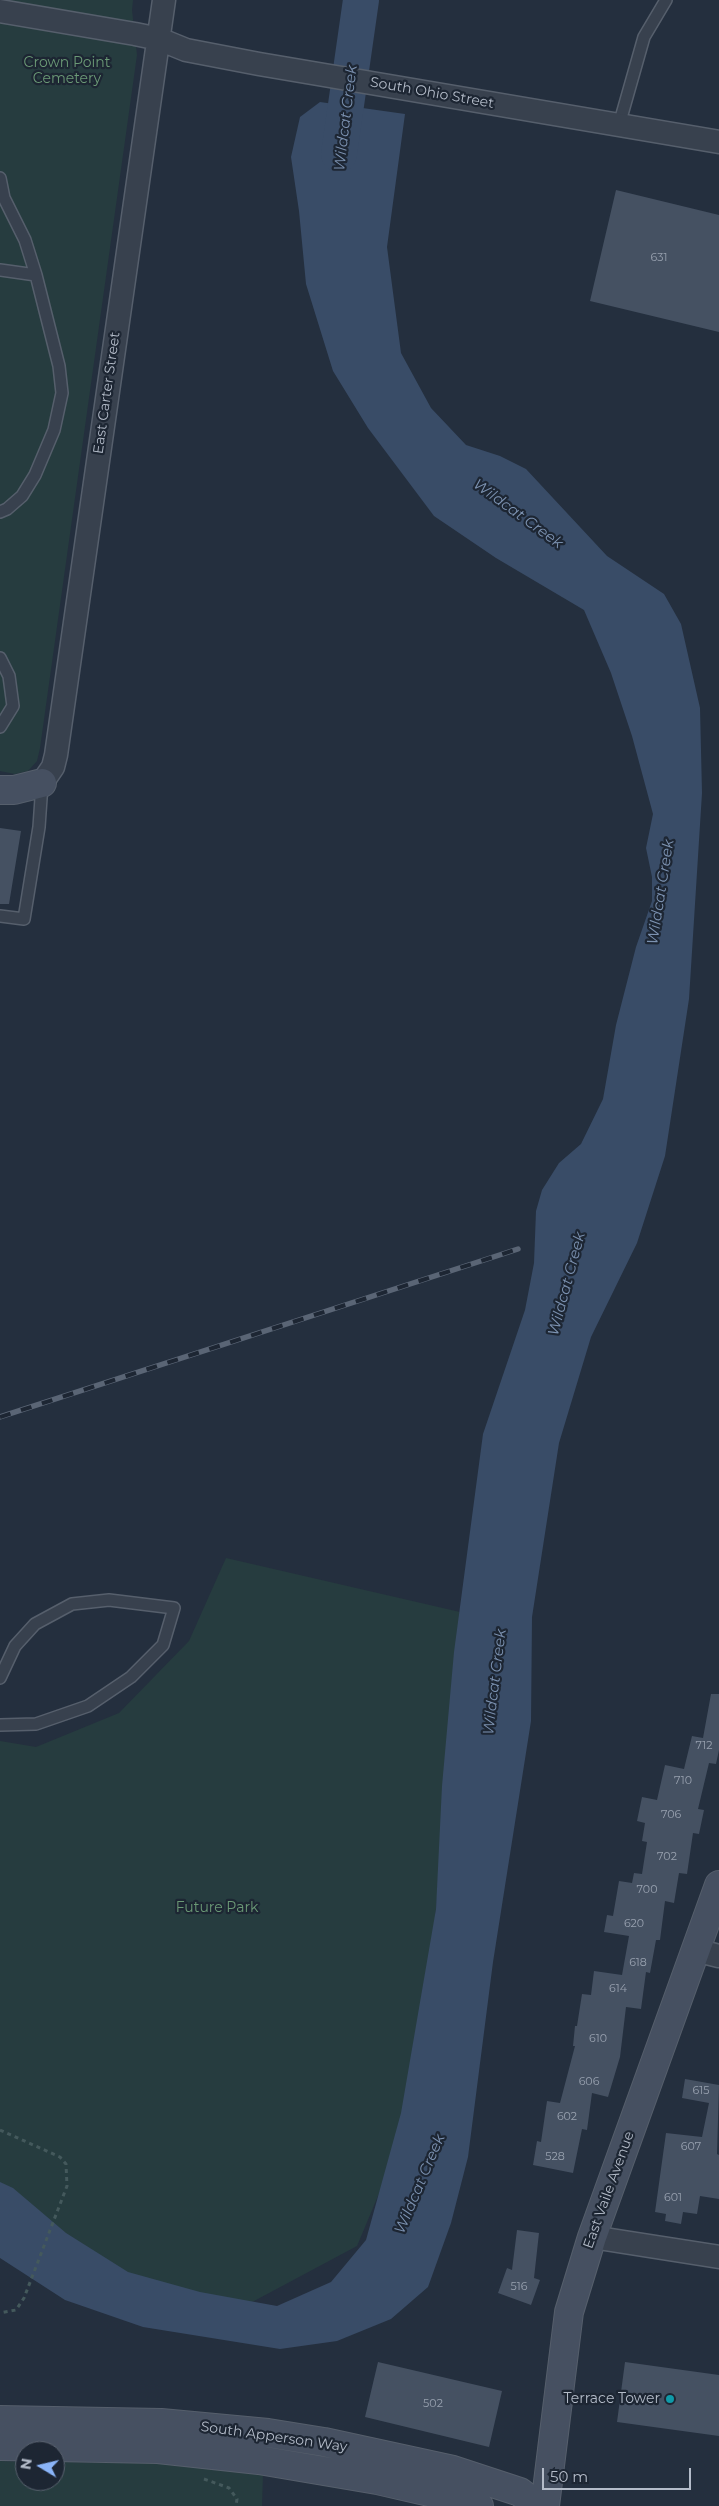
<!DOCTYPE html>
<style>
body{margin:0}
#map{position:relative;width:719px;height:2506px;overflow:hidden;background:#242f3e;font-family:Montserrat,sans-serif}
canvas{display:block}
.north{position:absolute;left:15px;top:2441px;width:50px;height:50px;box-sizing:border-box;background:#1d2633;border:1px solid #59626f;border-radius:50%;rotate:279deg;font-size:14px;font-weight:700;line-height:20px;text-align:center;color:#b4bcc9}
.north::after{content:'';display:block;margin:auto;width:18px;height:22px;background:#8ab4f8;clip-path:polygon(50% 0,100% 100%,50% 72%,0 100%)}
.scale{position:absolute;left:542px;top:2468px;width:149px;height:22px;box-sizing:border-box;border:2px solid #b4bcc9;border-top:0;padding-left:6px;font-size:15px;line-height:18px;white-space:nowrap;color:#b4bcc9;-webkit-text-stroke:4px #1d2633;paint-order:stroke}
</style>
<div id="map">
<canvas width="719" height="2506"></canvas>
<div class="north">N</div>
<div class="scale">50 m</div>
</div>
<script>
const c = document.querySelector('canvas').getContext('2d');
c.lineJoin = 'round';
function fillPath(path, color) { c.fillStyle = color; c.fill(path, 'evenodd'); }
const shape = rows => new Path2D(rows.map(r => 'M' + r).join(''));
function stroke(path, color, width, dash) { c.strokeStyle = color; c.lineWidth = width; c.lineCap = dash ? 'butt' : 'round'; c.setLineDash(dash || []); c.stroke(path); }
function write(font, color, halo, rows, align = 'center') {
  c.font = font + ' Montserrat,sans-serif'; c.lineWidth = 4.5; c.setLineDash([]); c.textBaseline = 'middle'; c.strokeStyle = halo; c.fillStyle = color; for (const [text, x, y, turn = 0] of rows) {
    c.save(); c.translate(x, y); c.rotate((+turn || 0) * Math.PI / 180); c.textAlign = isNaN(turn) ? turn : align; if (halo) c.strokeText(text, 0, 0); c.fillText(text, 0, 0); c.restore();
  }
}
fillPath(shape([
 [0,0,133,0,132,10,137,55,40,748,37,761,28,771,15,774,0,771],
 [226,1558,460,1612,436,1909,414,2110,357,2246,226,2316,0,2242,0,1741,36,1747,119,1713,189,1641],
 [0,2461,25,2462,25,2481,55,2481,55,2462,176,2463,263,2474,262,2506,0,2506]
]), '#263c3f');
fillPath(shape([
 [320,102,405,114,387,247,401,353,431,408,466,445,500,456,526,469,607,556,664,594,681,624,700,708,702,793,689,999,665,1156,637,1243,591,1337,559,1443,532,1617,531,1721,493,1962,468,2157,451,2223,428,2287,391,2319,337,2341,280,2349,143,2327,65,2300,0,2258,0,2182,13,2188,66,2233,128,2272,200,2292,277,2306,331,2282,366,2240,401,2113,436,1909,442,1786,454,1652,483,1434,525,1310,534,1263,536,1211,542,1190,559,1163,581,1144,603,1099,616,1025,636,947,652,901,652,877,646,848,653,814,632,736,611,673,584,610,496,558,434,516,368,428,333,371,306,284,299,211,291,157,300,117]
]), '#394c67');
stroke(shape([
 [339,154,361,0]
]), '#394c67', 36);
fillPath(shape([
 [616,190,719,215,719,332,590,301],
 [0,828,21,831,9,904,0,904],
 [711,1694,719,1694,719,1750,716,1764,709,1763,698,1809,704,1810,699,1834,693,1833,687,1874,679,1873,674,1903,665,1901,660,1940,656,1940,650,1973,646,1972,641,2009,626,2007,620,2057,608,2097,592,2093,587,2130,582,2129,573,2173,533,2165,537,2141,541,2142,547,2101,560,2103,575,2046,573,2046,575,2026,577,2026,582,1994,591,1995,594,1971,622,1975,629,1936,604,1932,607,1915,613,1916,619,1881,632,1883,634,1873,642,1874,647,1842,642,1841,645,1823,637,1821,642,1797,657,1800,665,1765,684,1769,692,1736,703,1738],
 [685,2079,719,2085,717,2154,719,2155,719,2199,700,2196,697,2214,683,2212,681,2224,665,2221,666,2214,655,2212,666,2133,702,2137,709,2103,682,2098],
 [517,2230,539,2233,534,2278,540,2280,531,2305,498,2293,507,2268,512,2270],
 [378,2362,502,2391,489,2447,365,2417],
 [625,2362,719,2375,719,2436,617,2422]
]), '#455162');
const lane = shape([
 [619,125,644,37,666,0],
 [0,178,4,198,25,240,36,275,59,366,62,393,54,430,35,475,22,496,7,509,0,512],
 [0,270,36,275],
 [0,658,9,676,13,706,0,727],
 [0,916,24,919,39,827,42,784],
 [0,1678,15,1646,35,1624,72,1604,109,1600,174,1608,163,1645,131,1677,88,1706,36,1724,0,1725]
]);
const street = shape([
 [0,11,135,34,159,39,186,50,259,64,719,142],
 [42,783,53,767,56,755,164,0],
 [695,1950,719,1956],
 [592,2237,719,2257]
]);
const secondary = shape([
 [0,790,14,790,42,783],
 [0,2420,161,2423,268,2433,324,2442,453,2470,520,2492,538,2506],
 [0,2446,158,2449,259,2460,377,2480,447,2496,479,2506],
 [545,2506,569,2312,592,2237,719,1885]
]);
stroke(lane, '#565f6c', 14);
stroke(street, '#565f6c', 25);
stroke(secondary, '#565f6c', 30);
stroke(shape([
 [0,2130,60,2157,66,2164,67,2186,24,2298,16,2310,0,2313],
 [204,2479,229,2488,237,2499,236,2506]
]), '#44595c', 3, [4, 4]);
stroke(lane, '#38414e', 11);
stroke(street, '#38414e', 22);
stroke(secondary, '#465061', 28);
const rail = shape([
 [0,1417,518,1249]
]);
stroke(rail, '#5a6575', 5.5);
stroke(rail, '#1d2633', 4, [11]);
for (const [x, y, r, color] of [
 [670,2399,5,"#0f9aa8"]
]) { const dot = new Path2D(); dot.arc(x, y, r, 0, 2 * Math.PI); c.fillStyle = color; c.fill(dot); stroke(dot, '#1d2633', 2); }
write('11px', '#98a1af', null, [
 ["631",659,258],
 ["712",704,1746],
 ["710",683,1781],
 ["706",671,1815],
 ["702",667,1857],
 ["700",647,1890],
 ["620",634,1924],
 ["618",638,1963],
 ["614",618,1989],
 ["610",598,2039],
 ["606",589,2082],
 ["615",701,2091],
 ["602",567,2117],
 ["607",691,2147],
 ["528",555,2157],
 ["601",673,2198],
 ["516",519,2287],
 ["502",433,2404]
]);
write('14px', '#6b9a76', '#1d2633', [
 ["Crown Point",67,63],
 ["Cemetery",67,79],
 ["Future Park",217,1908]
]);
write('14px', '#b4bcc9', '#1d2633', [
 ["South Ohio Street",432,93,10],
 ["East Carter Street",107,393,-82],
 ["East Vaile Avenue",609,2190,-70],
 ["South Apperson Way",274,2437,8]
]);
write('14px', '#b4bcc9', '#1d2633', [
 ["Terrace Tower",660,2399]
], 'right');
write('italic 15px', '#7c92b1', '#1d2633', [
 ["Wildcat Creek",346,118,-83],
 ["Wildcat Creek",518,514,36],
 ["Wildcat Creek",661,892,-81],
 ["Wildcat Creek",567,1284,-75],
 ["Wildcat Creek",495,1682,-83],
 ["Wildcat Creek",420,2184,-67]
]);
</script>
